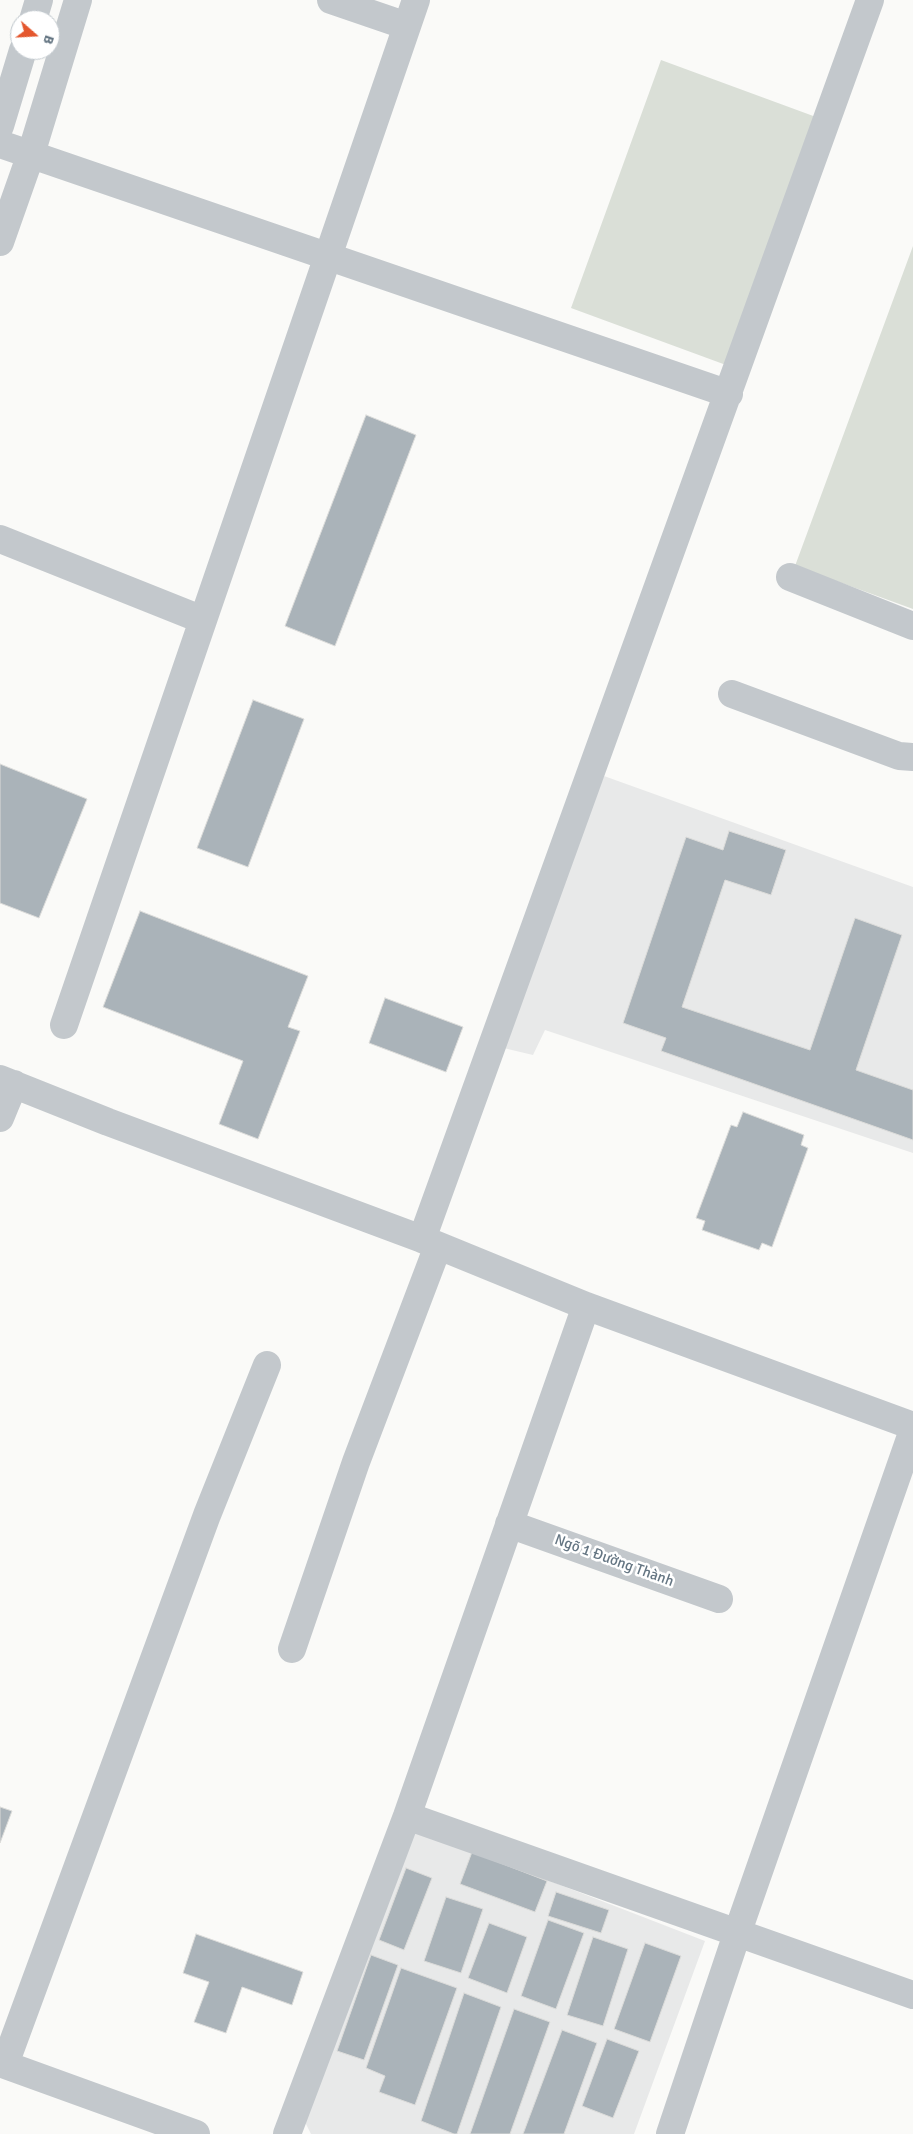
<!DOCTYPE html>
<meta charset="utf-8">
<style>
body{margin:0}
#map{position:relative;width:913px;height:2134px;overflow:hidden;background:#fafaf8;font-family:Signika,sans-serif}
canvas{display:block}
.north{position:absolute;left:10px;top:10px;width:50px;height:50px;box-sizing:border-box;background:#fff;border:1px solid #c1c8cd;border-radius:50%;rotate:109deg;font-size:14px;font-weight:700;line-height:20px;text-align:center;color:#657683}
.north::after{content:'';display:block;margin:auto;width:18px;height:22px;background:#e4572e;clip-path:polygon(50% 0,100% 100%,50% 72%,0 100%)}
</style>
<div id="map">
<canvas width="913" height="2134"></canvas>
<div class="north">B</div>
</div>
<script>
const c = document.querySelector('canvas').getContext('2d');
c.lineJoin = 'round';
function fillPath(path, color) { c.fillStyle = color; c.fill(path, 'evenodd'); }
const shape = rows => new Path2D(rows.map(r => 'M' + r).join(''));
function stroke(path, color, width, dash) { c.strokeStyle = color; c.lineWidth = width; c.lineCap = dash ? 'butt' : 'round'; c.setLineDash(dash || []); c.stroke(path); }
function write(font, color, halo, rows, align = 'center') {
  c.font = font + ' Signika,sans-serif'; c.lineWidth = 5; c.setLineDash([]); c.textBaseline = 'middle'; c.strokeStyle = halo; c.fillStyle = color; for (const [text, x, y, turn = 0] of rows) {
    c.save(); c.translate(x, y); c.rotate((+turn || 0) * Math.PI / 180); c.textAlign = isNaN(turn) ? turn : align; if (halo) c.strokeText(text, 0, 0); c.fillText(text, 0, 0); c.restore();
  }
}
fillPath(shape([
 [604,776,913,887,913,1153,545,1030,533,1055,495,1046],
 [403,1824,705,1941,634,2134,311,2134,302,2116]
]), '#e8e9e9');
fillPath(shape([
 [661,60,816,117,726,365,571,308],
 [913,246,913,609,795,566]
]), '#dadfd7');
const building = shape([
 [366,415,416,435,335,646,285,626,366,415],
 [253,700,304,719,248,867,197,848,253,700],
 [0,764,87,799,39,918,0,903,0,764],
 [729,831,786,850,771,895,725,880,682,1007,810,1050,855,918,902,935,856,1070,913,1090,913,1140,661,1051,666,1038,623,1023,686,837,723,850,729,831],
 [140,911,308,976,288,1027,300,1031,258,1139,219,1124,243,1061,103,1007,140,911],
 [385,998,463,1027,446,1072,369,1043,385,998],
 [743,1112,804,1135,801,1145,808,1148,772,1247,762,1243,759,1250,702,1230,705,1221,696,1218,731,1125,737,1127,743,1112],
 [0,1807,12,1811,0,1843,0,1807],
 [472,1852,547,1881,535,1912,460,1884,472,1852],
 [406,1868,432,1878,404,1950,379,1940,406,1868],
 [556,1892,609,1910,601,1933,548,1916,556,1892],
 [446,1897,483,1909,461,1973,424,1961,446,1897],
 [548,1920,584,1933,556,2009,521,1996,548,1920],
 [489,1923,527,1937,507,1993,468,1978,489,1923],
 [196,1934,303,1972,292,2005,242,1987,226,2033,194,2022,209,1982,183,1973,196,1934],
 [593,1937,628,1949,603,2026,567,2015,593,1937],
 [645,1943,681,1956,650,2042,614,2029,645,1943],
 [371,1955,398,1965,364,2060,337,2051,371,1955],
 [401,1968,457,1988,415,2105,379,2092,385,2076,366,2068,401,1968],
 [464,1993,501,2007,457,2134,454,2134,421,2121,464,1993],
 [514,2009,550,2022,510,2134,470,2134,514,2009],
 [562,2030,597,2043,564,2134,523,2134,562,2030],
 [607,2039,639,2051,613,2118,582,2106,607,2039]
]);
fillPath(building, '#aab3b9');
stroke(building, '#dcdcda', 1);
stroke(shape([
 [331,0,407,26],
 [33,20,39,0],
 [0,126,23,50],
 [0,144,729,394],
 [0,242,31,154,78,0],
 [0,539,203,620],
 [790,577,913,626],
 [732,694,899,756,913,757],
 [64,1025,416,0],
 [0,1079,108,1122,422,1239,586,1306,913,1426],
 [0,1118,14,1084],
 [422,1239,870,0],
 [509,1524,719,1599],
 [292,1649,356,1462,438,1246],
 [407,1816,913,1995],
 [0,2063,196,2134],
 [5,2064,207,1515,267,1365],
 [287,2134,407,1816,586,1306],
 [670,2134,737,1934,913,1430]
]), '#c3c8cc', 28);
write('15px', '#657683', '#fff', [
 ["Ngõ 1 Đường Thành",614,1561,20]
]);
</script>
